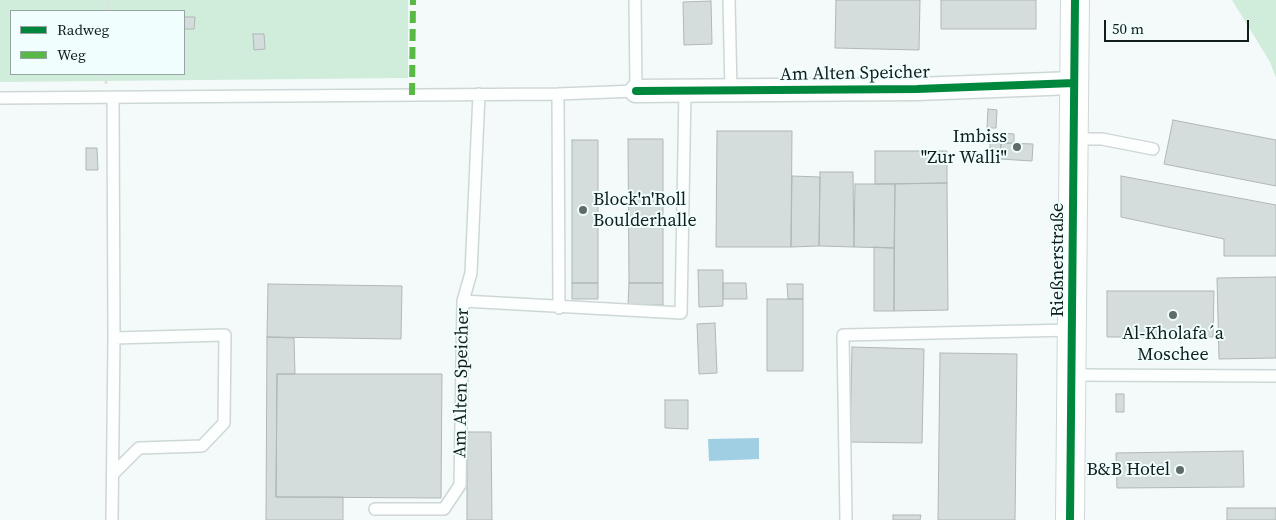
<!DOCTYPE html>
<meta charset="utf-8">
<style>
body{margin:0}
#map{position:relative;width:1276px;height:520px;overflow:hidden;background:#f4fafa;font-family:"Source Serif 4",serif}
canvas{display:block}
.legend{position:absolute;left:10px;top:10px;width:175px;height:65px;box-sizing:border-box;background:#f0fefd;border:1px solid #96a4a3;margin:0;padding:6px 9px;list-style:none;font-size:15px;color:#101d1c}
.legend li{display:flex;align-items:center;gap:10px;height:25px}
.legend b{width:25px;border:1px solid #96a4a3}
.scale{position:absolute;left:1104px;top:20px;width:145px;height:22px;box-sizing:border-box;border:2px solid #101d1c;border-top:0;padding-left:6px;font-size:15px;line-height:18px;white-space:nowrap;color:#101d1c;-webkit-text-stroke:4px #f0fefd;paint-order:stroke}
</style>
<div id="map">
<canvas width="1276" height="520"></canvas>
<ul class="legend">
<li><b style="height:6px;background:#00873e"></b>Radweg</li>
<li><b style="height:6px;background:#58b947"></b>Weg</li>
</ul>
<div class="scale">50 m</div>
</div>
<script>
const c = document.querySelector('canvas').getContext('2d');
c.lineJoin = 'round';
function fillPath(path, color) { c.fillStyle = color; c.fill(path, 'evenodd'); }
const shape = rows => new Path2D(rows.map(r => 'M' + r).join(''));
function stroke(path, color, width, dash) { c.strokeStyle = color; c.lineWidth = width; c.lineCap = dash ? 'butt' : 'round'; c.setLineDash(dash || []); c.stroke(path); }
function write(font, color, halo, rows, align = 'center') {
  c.font = font + ' "Source Serif 4",serif'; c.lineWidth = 4; c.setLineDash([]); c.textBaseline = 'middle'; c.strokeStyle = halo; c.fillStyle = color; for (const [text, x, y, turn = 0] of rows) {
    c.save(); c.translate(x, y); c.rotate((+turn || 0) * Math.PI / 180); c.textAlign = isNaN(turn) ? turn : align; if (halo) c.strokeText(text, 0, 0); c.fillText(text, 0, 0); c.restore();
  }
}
fillPath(shape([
 [0,0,408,0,408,78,0,82],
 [11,11,184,11,184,74,11,74],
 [1232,0,1276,0,1276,78,1270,62]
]), '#d0ecdb');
fillPath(shape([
 [759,438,759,459,709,461,708,439]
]), '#a0cee3');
const building = shape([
 [836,0,920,0,919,50,835,48,836,0],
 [941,0,1036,0,1036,29,941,29,941,0],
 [711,1,712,44,684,45,683,2,711,1],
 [184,17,195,17,194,29,184,29,184,17],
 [253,34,264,34,265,49,254,50,253,34],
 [988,109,997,110,996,128,987,128,988,109],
 [1173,120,1276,140,1276,186,1164,164,1173,120],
 [717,131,792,131,791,247,716,247,717,131],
 [1002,133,1014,134,1014,143,1001,143,1002,133],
 [628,139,663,139,663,283,629,283,628,139],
 [572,140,598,140,598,283,572,283,572,140],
 [990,142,1001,143,1000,159,990,159,990,142],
 [1001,143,1033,144,1032,161,1000,159,1001,143],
 [86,148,97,148,98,170,86,170,86,148],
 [875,151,947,151,947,183,875,184,875,151],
 [820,172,853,172,854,247,819,246,820,172],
 [792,176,820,177,819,246,791,247,792,176],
 [1121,176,1276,205,1276,256,1224,256,1224,239,1121,217,1121,176],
 [947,183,948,310,894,311,895,184,947,183],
 [855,184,895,184,894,248,854,247,855,184],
 [874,247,894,248,894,311,874,311,874,247],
 [698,270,723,270,723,306,699,307,698,270],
 [1276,277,1276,358,1219,359,1217,278,1276,277],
 [572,283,598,283,598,299,572,299,572,283],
 [629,283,663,283,663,305,628,305,629,283],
 [723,283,746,283,747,299,723,299,723,283],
 [268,284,402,286,401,339,267,337,268,284],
 [787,284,803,284,803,299,788,299,787,284],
 [1107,291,1214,291,1213,337,1107,337,1107,291],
 [767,299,803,299,803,371,767,371,767,299],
 [715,323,717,373,699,374,697,324,715,323],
 [267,337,294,338,295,374,277,374,276,497,343,497,343,520,266,520,267,337],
 [852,347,924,349,922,443,850,442,852,347],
 [940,353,1017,354,1015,520,938,520,940,353],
 [277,374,442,374,441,498,276,497,277,374],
 [1116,394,1124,394,1124,412,1116,412,1116,394],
 [665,400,688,400,688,429,665,428,665,400],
 [467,432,491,432,492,520,467,520,467,432],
 [1243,451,1244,487,1117,488,1116,453,1243,451],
 [1227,508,1276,508,1276,520,1227,520,1227,508],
 [893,515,921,515,920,520,893,520,893,515]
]);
fillPath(building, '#d5dddc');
stroke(building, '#afb8b6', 1);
const lane = shape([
 [729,0,731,91],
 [558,94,559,308],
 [0,98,558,94,636,91,635,0],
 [1074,139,1102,139,1153,149],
 [463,301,681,313,685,91],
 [1072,375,1276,376],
 [113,474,139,448,202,446,224,423,225,335,114,338],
 [375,509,444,509,460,485,463,301,471,273,479,94],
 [112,520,114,338,113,97],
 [846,520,843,335,1072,330]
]);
const street = shape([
 [636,91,917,89,1074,83]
]);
const secondary = shape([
 [1070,520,1075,0]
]);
stroke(lane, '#ced7d7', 14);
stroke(street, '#ced7d7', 25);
stroke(secondary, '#ced7d7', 30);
stroke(shape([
 [108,11,108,0],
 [106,84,106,74]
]), '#dfe1e1', 3, [4, 2.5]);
stroke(lane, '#fdfefe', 11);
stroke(street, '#fdfefe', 22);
stroke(secondary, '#fdfefe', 28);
stroke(shape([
 [412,95,413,0]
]), '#58b947', 6, [12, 6]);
stroke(shape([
 [636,91,917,89,1074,83],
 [1070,520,1075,0]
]), '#00873e', 8);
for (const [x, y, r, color] of [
 [1017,147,5,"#606a6a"],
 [583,210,5,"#606a6a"],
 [1173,315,5,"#606a6a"],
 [1180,470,5,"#606a6a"]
]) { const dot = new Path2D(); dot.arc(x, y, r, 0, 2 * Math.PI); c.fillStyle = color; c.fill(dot); stroke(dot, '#f0fefd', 2); }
write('18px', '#101d1c', '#f0fefd', [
 ["Am Alten Speicher",855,74,-1],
 ["Rießnerstraße",1058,260,-90],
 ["Am Alten Speicher",462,383,-89]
]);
write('18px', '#101d1c', '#f0fefd', [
 ["Imbiss",1007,137],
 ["\"Zur Walli\"",1007,158],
 ["Block'n'Roll",593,200,"left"],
 ["Boulderhalle",593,221,"left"],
 ["Al-Kholafa´a",1173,334,"center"],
 ["Moschee",1173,355,"center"],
 ["B&B Hotel",1170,470]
], 'right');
</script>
